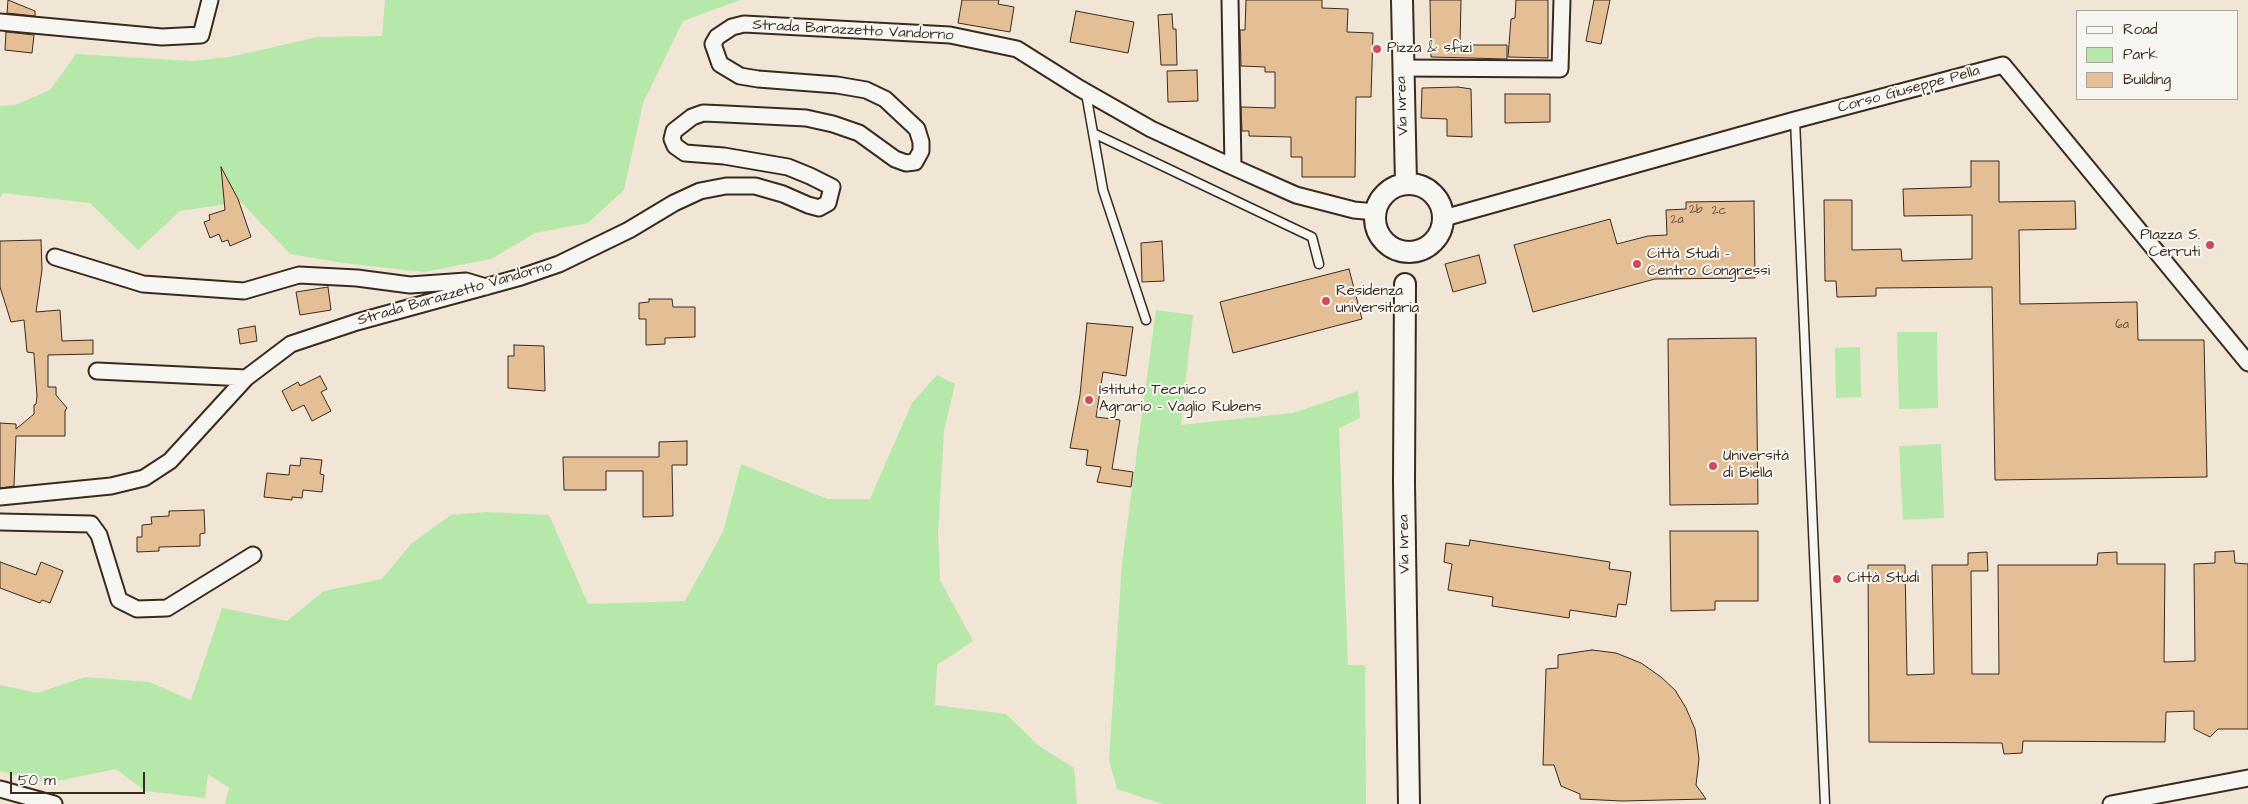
<!DOCTYPE html>
<meta charset="utf-8">
<style>
body{margin:0}
#map{position:relative;width:2248px;height:804px;overflow:hidden;background:#f1e5d6;font-family:"Architects Daughter",sans-serif}
canvas{display:block}
.legend{position:absolute;left:2076px;top:10px;width:162px;height:90px;box-sizing:border-box;background:#f6f6f2;border:1px solid #aba49d;margin:0;padding:6px 9px;list-style:none;font-size:15px;color:#3b2a1e}
.legend li{display:flex;align-items:center;gap:10px;height:25px}
.legend b{width:25px;border:1px solid #aba49d}
.scale{position:absolute;left:10px;top:772px;width:135px;height:22px;box-sizing:border-box;border:2px solid #3b2a1e;border-top:0;padding-left:6px;font-size:15px;line-height:18px;white-space:nowrap;color:#3b2a1e;-webkit-text-stroke:4px #f6f6f2;paint-order:stroke}
</style>
<div id="map">
<canvas width="2248" height="804"></canvas>
<ul class="legend">
<li><b style="height:6px;background:#f6f6f2"></b>Road</li>
<li><b style="height:14px;background:#b5e8a9"></b>Park</li>
<li><b style="height:14px;background:#e4be94"></b>Building</li>
</ul>
<div class="scale">50 m</div>
</div>
<script>
const c = document.querySelector('canvas').getContext('2d');
c.lineJoin = 'round';
function fillPath(path, color) { c.fillStyle = color; c.fill(path, 'evenodd'); }
const shape = rows => new Path2D(rows.map(r => 'M' + r).join(''));
function stroke(path, color, width, dash) { c.strokeStyle = color; c.lineWidth = width; c.lineCap = dash ? 'butt' : 'round'; c.setLineDash(dash || []); c.stroke(path); }
function write(font, color, halo, rows, align = 'center') {
  c.font = font + ' "Architects Daughter",sans-serif'; c.lineWidth = 4; c.setLineDash([]); c.textBaseline = 'middle'; c.strokeStyle = halo; c.fillStyle = color; for (const [text, x, y, turn = 0] of rows) {
    c.save(); c.translate(x, y); c.rotate((+turn || 0) * Math.PI / 180); c.textAlign = isNaN(turn) ? turn : align; if (halo) c.strokeText(text, 0, 0); c.fillText(text, 0, 0); c.restore();
  }
}
fillPath(shape([
 [385,0,740,0,683,21,643,103,624,190,588,223,535,233,491,259,424,272,343,263,290,254,241,202,180,211,138,250,90,203,3,193,0,197,0,106,15,105,50,90,76,54,191,61,230,57,318,37,382,36],
 [1156,310,1193,315,1181,425,1293,413,1358,391,1360,418,1339,428,1348,665,1365,665,1366,804,1163,804,1117,789,1109,760,1122,563],
 [1897,332,1937,332,1938,408,1899,409],
 [1860,347,1861,397,1836,398,1835,348],
 [937,375,955,384,944,431,938,532,940,580,973,641,937,665,935,705,1006,714,1039,746,1074,768,1077,804,225,804,229,788,208,774,205,798,145,791,116,769,48,783,0,771,0,685,37,693,85,677,149,682,191,700,222,608,287,621,324,591,382,579,411,544,451,515,486,512,549,515,588,604,685,601,723,532,741,464,827,499,870,499,912,403],
 [1941,444,1944,518,1903,520,1899,446]
]), '#b5e8a9');
const building = shape([
 [8,0,35,11,35,16,7,13,8,0],
 [962,0,999,0,998,4,1014,7,1010,32,958,23,962,0],
 [1246,0,1322,0,1322,8,1348,9,1347,32,1373,33,1371,97,1356,97,1355,177,1302,177,1302,157,1291,157,1291,137,1249,136,1249,131,1242,131,1241,107,1275,108,1275,72,1265,72,1265,67,1241,66,1240,30,1245,30,1246,0],
 [1430,0,1461,0,1460,45,1507,45,1507,59,1431,57,1430,0],
 [1516,0,1548,0,1548,58,1508,57,1511,19,1515,18,1516,0],
 [1594,0,1610,0,1601,44,1586,41,1594,0],
 [1076,11,1134,22,1128,53,1070,42,1076,11],
 [1172,14,1173,29,1176,29,1177,65,1161,65,1158,15,1172,14],
 [6,32,34,35,32,53,5,50,6,32],
 [1197,70,1198,101,1168,102,1167,71,1197,70],
 [1458,87,1471,89,1472,137,1447,136,1447,119,1421,118,1422,88,1458,87],
 [1505,94,1550,94,1550,122,1505,123,1505,94],
 [1971,161,1999,161,1999,202,2075,201,2076,229,2019,230,2020,304,2137,302,2138,340,2204,340,2207,477,1995,480,1992,287,1876,288,1876,296,1837,297,1836,281,1825,281,1824,200,1852,200,1852,250,1901,249,1902,261,1972,259,1972,215,1904,216,1903,189,1971,187,1971,161],
 [221,167,238,199,251,237,230,246,228,240,222,242,219,234,210,238,204,222,210,220,209,215,225,210,221,167],
 [1754,201,1755,278,1655,279,1533,312,1514,245,1610,219,1617,244,1648,236,1667,235,1666,210,1686,209,1686,202,1754,201],
 [41,240,42,270,36,312,60,310,62,341,93,340,93,354,48,355,48,387,56,387,56,395,67,408,65,411,65,436,16,436,14,486,0,488,0,423,16,424,16,429,34,414,34,405,36,404,37,396,34,355,34,353,27,352,24,320,11,322,0,287,0,241,41,240],
 [1162,241,1164,281,1142,282,1141,243,1162,241],
 [1479,255,1486,283,1453,292,1445,264,1479,255],
 [1349,269,1362,319,1233,353,1220,302,1349,269],
 [328,287,331,310,300,315,296,292,328,287],
 [649,299,672,299,673,307,695,307,695,337,665,338,665,344,646,345,646,319,639,319,639,303,649,302,649,299],
 [1087,323,1133,327,1126,376,1103,372,1096,417,1120,420,1112,469,1133,472,1131,487,1097,482,1101,467,1086,465,1088,450,1070,448,1080,395,1087,323],
 [255,326,257,341,240,344,238,329,255,326],
 [1756,338,1758,504,1670,505,1668,339,1756,338],
 [514,345,544,346,545,391,508,388,508,356,514,356,514,345],
 [320,376,327,389,321,392,331,411,312,421,304,405,292,411,282,391,298,382,300,386,320,376],
 [687,441,687,465,672,465,673,516,643,517,643,471,606,471,606,490,564,490,563,457,659,457,659,442,687,441],
 [301,458,322,460,320,474,324,475,322,492,303,490,302,498,292,497,292,500,264,497,267,473,289,475,290,465,300,466,301,458],
 [204,510,205,533,200,534,200,546,159,547,159,551,137,552,137,537,142,537,142,525,152,524,151,517,169,516,169,511,204,510],
 [1670,531,1758,531,1758,601,1715,601,1715,610,1671,611,1670,531],
 [1470,540,1610,562,1609,569,1631,572,1626,605,1618,604,1616,617,1570,610,1569,618,1492,606,1493,597,1448,590,1452,564,1444,562,1446,543,1469,546,1470,540],
 [2234,551,2235,563,2248,564,2248,729,2218,729,2210,737,2194,729,2194,711,2166,712,2165,742,2023,741,2022,753,2004,754,2002,743,1869,742,1868,565,1905,565,1907,675,1934,674,1932,565,1968,565,1968,553,1987,552,1988,571,1971,571,1972,674,1999,674,1998,565,2097,565,2098,553,2117,552,2117,564,2165,564,2164,662,2195,661,2194,564,2215,563,2215,552,2234,551],
 [0,562,36,575,41,562,63,571,50,603,42,600,40,603,0,588,0,562],
 [1592,650,1616,653,1641,663,1661,677,1675,690,1686,708,1695,729,1699,759,1696,785,1706,799,1622,801,1580,799,1580,794,1561,786,1554,765,1543,765,1546,669,1558,668,1558,655,1592,650]
]);
fillPath(building, '#e4be94');
stroke(building, '#3b2a1e', 1);
const lane = shape([
 [1086,93,1103,190,1146,320],
 [1795,120,1825,804],
 [1093,133,1312,237,1319,264]
]);
const street = shape([
 [1230,0,1233,167],
 [0,22,162,37,201,35,210,0],
 [1402,68,1560,69,1562,0],
 [1444,218,1795,120,2003,65,2248,363],
 [55,257,143,284,244,291,299,275,357,278,410,285,466,281,486,287],
 [97,371,246,378],
 [0,497,111,486,144,478,170,461,246,378,291,344,357,322,521,277,559,264,629,230,674,203,700,191,726,186,755,186,783,194,808,205,819,208,828,203,832,187,810,176,788,167,724,156,685,153,675,146,672,139,674,131,692,117,703,113,726,114,806,118,833,124,859,133,895,159,906,163,915,162,921,151,921,142,917,129,885,99,866,90,837,85,758,79,740,76,720,64,713,44,717,37,732,27,744,24,950,35,1017,49,1079,88,1151,129,1233,167,1296,195,1354,210,1375,212],
 [0,522,91,524,99,535,119,600,137,609,167,608,253,555],
 [0,789,54,804],
 [2111,804,2248,778]
]);
const secondary = shape([
 [1402,0,1406,183],
 '1375 218a34 34 0 1 1 68 0a34 34 0 1 1-68 0Z',
 [1405,284,1404,483,1409,804]
]);
stroke(lane, '#3b2a1e', 11);
stroke(street, '#3b2a1e', 19);
stroke(secondary, '#3b2a1e', 24);
stroke(lane, '#f6f6f2', 8);
stroke(street, '#f6f6f2', 15);
stroke(secondary, '#f6f6f2', 20);
for (const [x, y, r, color] of [
 [1377,49,5,"#d1495b"],
 [2210,245,5,"#d1495b"],
 [1637,264,5,"#d1495b"],
 [1326,301,5,"#d1495b"],
 [1089,400,5,"#d1495b"],
 [1713,466,5,"#d1495b"],
 [1837,579,5,"#d1495b"]
]) { const dot = new Path2D(); dot.arc(x, y, r, 0, 2 * Math.PI); c.fillStyle = color; c.fill(dot); stroke(dot, '#f6f6f2', 2); }
write('12px', '#654f3c', null, [
 ["2b",1696,210],
 ["2c",1719,211],
 ["2a",1677,220],
 ["6a",2122,325]
]);
write('15px', '#3b2a1e', '#f6f6f2', [
 ["Strada Barazzetto Vandorno",853,31,3],
 ["Corso Giuseppe Pella",1909,90,-15],
 ["Via Ivrea",1403,106,-92],
 ["Strada Barazzetto Vandorno",455,294,-16],
 ["Via Ivrea",1405,544,-91]
]);
write('15px', '#3b2a1e', '#f6f6f2', [
 ["Pizza & sfizi",1387,49],
 ["PIazza S.",2200,236,"right"],
 ["Cerruti",2200,253,"right"],
 ["Città Studi -",1647,255],
 ["Centro Congressi",1647,272],
 ["Residenza",1336,292],
 ["universitaria",1336,309],
 ["Istituto Tecnico",1099,391],
 ["Agrario - Vaglio Rubens",1099,408],
 ["Università",1723,457],
 ["di Biella",1723,474],
 ["Città Studi",1847,579]
], 'left');
</script>
